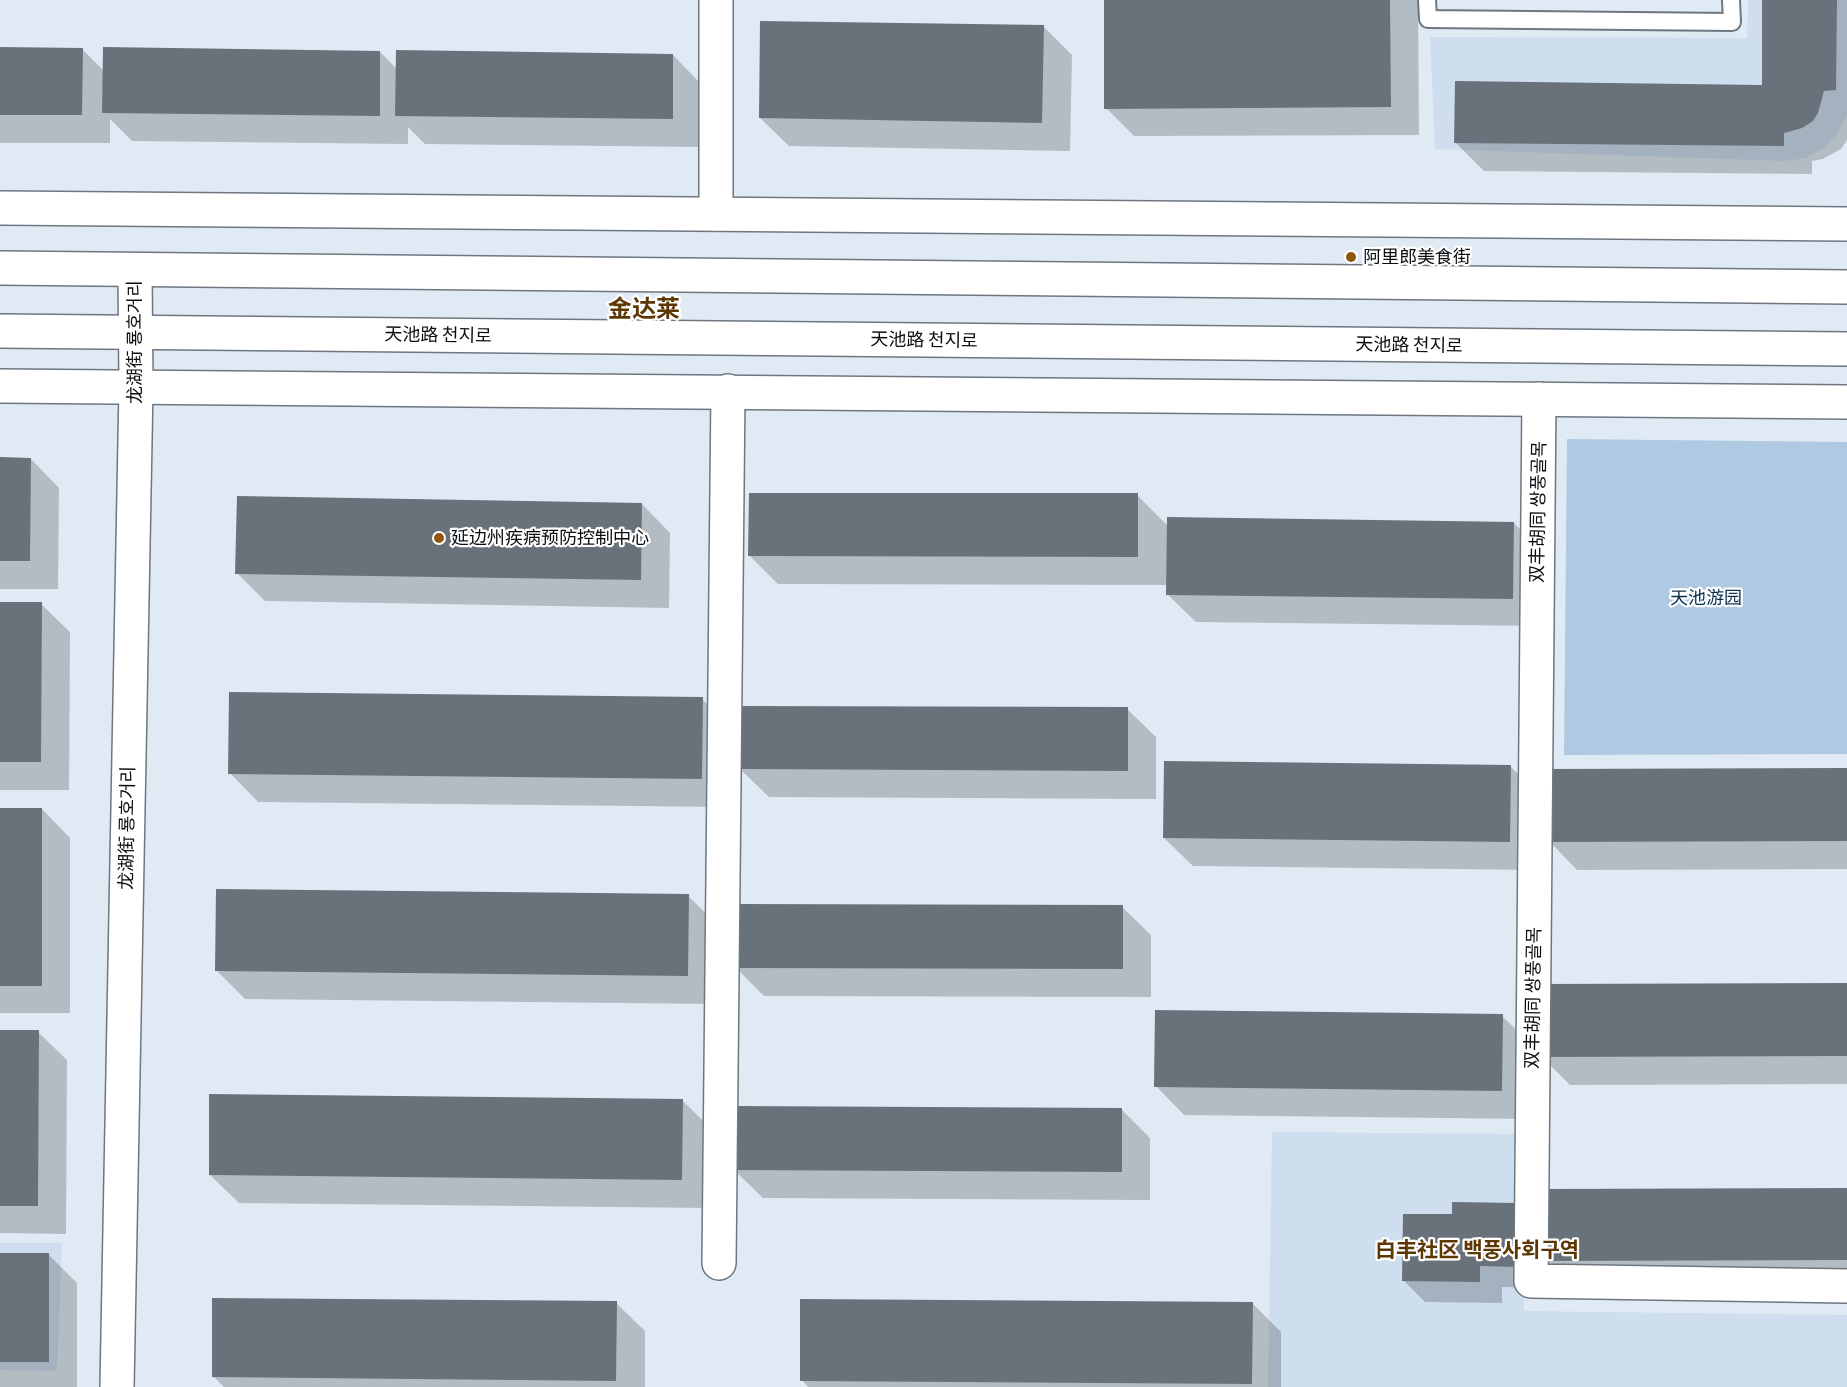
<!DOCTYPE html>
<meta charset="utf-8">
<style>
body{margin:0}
canvas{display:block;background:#e0eaf4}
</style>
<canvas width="1847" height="1387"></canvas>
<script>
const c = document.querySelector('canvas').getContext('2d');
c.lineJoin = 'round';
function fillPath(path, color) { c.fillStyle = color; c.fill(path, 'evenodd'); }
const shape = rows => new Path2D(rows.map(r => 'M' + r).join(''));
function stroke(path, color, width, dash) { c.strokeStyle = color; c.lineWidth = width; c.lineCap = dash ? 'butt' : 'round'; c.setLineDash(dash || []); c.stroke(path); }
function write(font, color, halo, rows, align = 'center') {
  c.font = font + ' Barlow,"Noto Sans SC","Noto Sans KR",sans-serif'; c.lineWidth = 4.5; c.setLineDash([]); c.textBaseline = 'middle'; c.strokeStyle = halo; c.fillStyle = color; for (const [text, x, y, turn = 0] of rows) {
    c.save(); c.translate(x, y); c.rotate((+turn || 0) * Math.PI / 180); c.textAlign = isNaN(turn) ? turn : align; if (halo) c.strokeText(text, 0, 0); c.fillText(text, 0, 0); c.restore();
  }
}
fillPath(shape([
 [1748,0,1847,0,1847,116,1835,136,1824,148,1806,158,1785,161,1435,149,1430,37,1747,38],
 [1272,1132,1525,1134,1524,1311,1847,1315,1847,1387,1268,1387],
 [0,1243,62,1243,57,1371,0,1370]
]), '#cedeee');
fillPath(shape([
 [1567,439,1847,442,1847,754,1564,755]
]), '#afc9e2');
fillPath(shape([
 [1105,0,1418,0,1419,135,1134,136,1106,108],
 [1764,0,1847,0,1847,140,1841,149,1823,159,1812,161,1812,174,1484,171,1456,143,1763,86],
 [1043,26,1072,55,1070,151,789,146,760,118],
 [0,48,82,49,104,71,380,52,397,69,673,55,701,84,701,147,425,144,408,127,408,144,132,141,110,119,110,143,0,143],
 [0,459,31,459,59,488,58,589,0,589],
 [1137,495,1168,526,1514,523,1542,552,1541,626,1196,622,1167,594,1168,585,778,584,750,556],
 [642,504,670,533,669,608,265,601,237,573],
 [0,604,41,604,70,632,69,790,0,790],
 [702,699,730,727,730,807,258,802,230,773],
 [1127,709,1156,737,1156,799,769,797,740,769],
 [1511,767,1539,795,1538,870,1193,866,1164,838],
 [1847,770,1847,869,1577,870,1549,841],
 [0,809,42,809,70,838,70,1013,0,1013],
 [688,896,717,924,716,1004,245,999,216,970],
 [1122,907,1151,935,1151,997,764,996,735,967],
 [1847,985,1847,1084,1570,1085,1541,1056],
 [1502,1016,1531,1044,1530,1119,1184,1115,1156,1086],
 [0,1032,38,1032,67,1060,66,1234,0,1233],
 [682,1100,711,1129,710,1208,239,1203,210,1175],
 [1121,1109,1150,1138,1150,1200,763,1198,734,1170],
 [1847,1190,1847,1288,1574,1289,1546,1261],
 [1453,1204,1539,1288,1502,1287,1502,1303,1425,1302,1403,1280,1453,1216],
 [0,1255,49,1255,77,1283,77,1387,0,1387],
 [616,1303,645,1331,645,1387,224,1387,213,1376],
 [1253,1304,1281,1332,1281,1387,808,1387,802,1380]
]), '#0003');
fillPath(shape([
 [1104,0,1390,0,1391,107,1104,109],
 [1762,0,1837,0,1836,90,1824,91,1818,113,1813,121,1802,128,1784,133,1784,146,1454,143,1455,81,1762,85],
 [760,21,1044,25,1042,123,759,118],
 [0,47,83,48,82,115,0,115],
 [103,47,380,51,380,116,102,113],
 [396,50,673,54,673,119,395,116],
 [0,457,31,458,30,561,0,561],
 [749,493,1138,493,1138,557,748,556],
 [237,496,642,503,641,580,235,574],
 [1167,517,1514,522,1513,599,1166,595],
 [0,602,42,602,41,762,0,762],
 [229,692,703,697,702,779,228,774],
 [739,706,1128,707,1128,771,738,769],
 [1164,761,1511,765,1510,842,1163,838],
 [1847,768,1847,841,1547,842,1547,769],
 [0,808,42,808,42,986,0,986],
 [216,889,689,894,688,976,215,971],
 [734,904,1123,905,1123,969,734,968],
 [1847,983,1847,1056,1540,1057,1539,984],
 [1155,1010,1503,1014,1502,1091,1154,1087],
 [0,1030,39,1030,38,1206,0,1206],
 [209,1094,683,1099,682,1180,209,1175],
 [733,1106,1122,1108,1122,1172,733,1170],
 [1847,1188,1847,1260,1544,1261,1544,1189],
 [1452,1202,1519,1203,1518,1267,1480,1266,1480,1282,1402,1281,1403,1214,1452,1214],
 [0,1253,49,1253,49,1362,0,1362],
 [212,1298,617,1301,616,1381,212,1377],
 [800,1299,1253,1302,1252,1384,800,1381]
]), '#69727a');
const lane = shape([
 [1427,0,1428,19,1732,22,1731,0]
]);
const street = shape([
 [716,214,716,0],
 [1539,399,1531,1281,1847,1286],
 [719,1263,728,391],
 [117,1387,136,387,135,270]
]);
const secondary = shape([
 [0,208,1847,224],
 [0,268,1847,287],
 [0,331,1847,349],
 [0,386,1847,402]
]);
stroke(lane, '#6e7780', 20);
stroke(street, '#6e7780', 36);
stroke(secondary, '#6e7780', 36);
stroke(lane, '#fff', 16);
stroke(street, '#fff', 33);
stroke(secondary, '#fff', 33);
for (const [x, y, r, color] of [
 [1351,257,6,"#8e570b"],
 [439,538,6,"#8e570b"]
]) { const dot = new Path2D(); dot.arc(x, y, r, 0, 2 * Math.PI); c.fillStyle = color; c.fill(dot); stroke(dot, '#fff', 2); }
write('18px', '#0a0e11', '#fff', [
 ["阿里郎美食街",1363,257],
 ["延边州疾病预防控制中心",451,538]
], 'left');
write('18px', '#0a0e11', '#fff', [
 ["天池路 천지로",438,335,1],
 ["天池路 천지로",924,340,1],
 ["龙湖街 룡호거리",135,342,-90],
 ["天池路 천지로",1409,345,1],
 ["双丰胡同 쌍풍골목",1538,512,-89],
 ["龙湖街 룡호거리",127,828,-89],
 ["双丰胡同 쌍풍골목",1533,998,-89]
]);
write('18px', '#093252', '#fff', [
 ["天池游园",1706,598]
]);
write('bold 21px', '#5d3805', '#fff', [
 ["白丰社区 백풍사회구역",1477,1250]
]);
write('bold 24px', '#5d3805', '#fff', [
 ["金达莱",644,309]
]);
</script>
